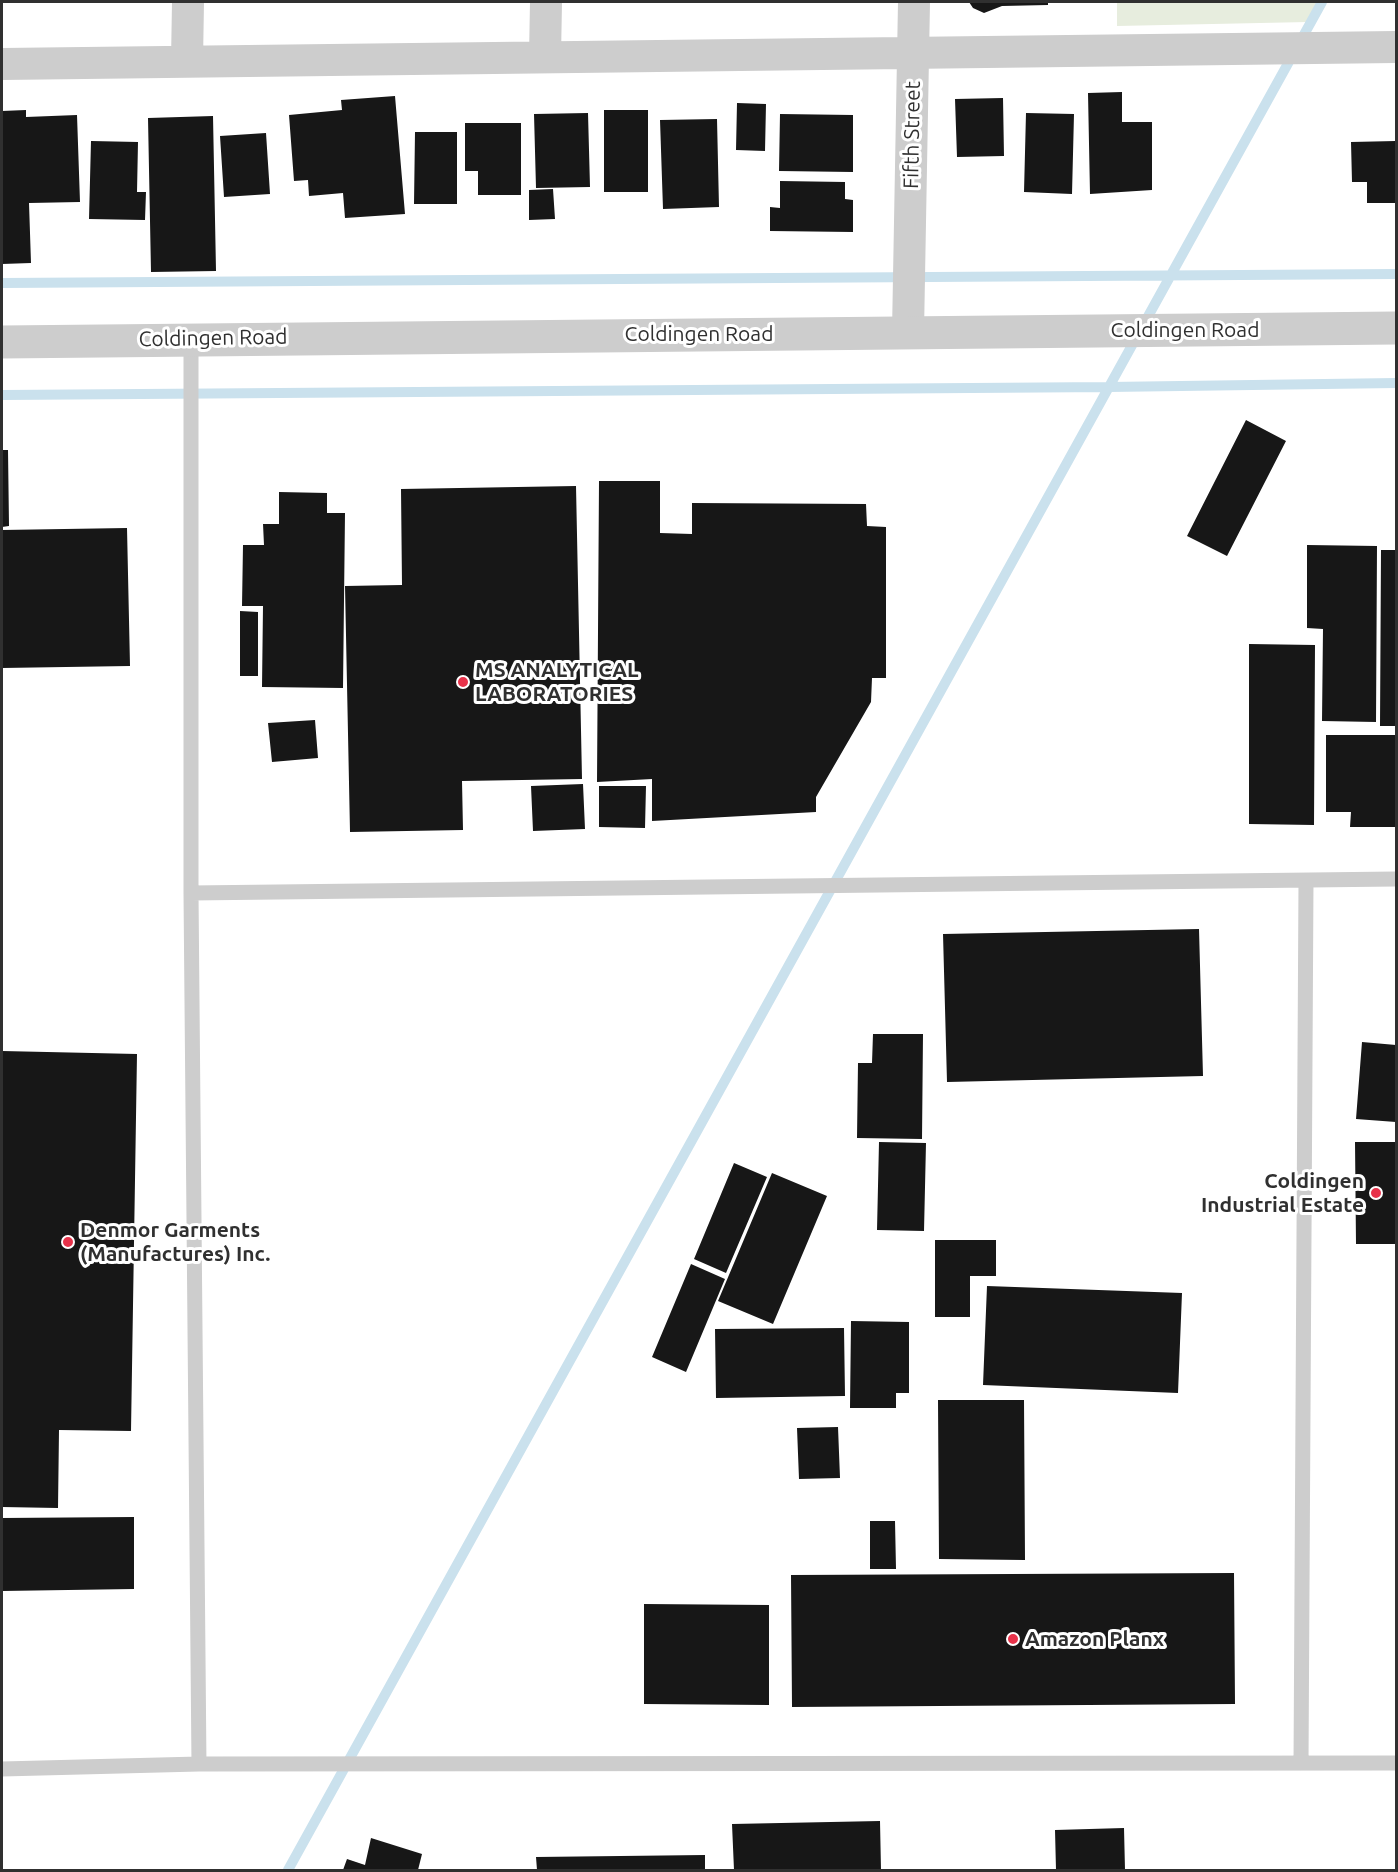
<!DOCTYPE html>
<style>
body{margin:0}
#map{position:relative;width:1398px;height:1872px;overflow:hidden;background:#fff;font-family:Ubuntu,sans-serif}
canvas{display:block}
.frame{position:absolute;inset:0;border:3px solid #303030;pointer-events:none}
</style>
<div id="map">
<canvas width="1398" height="1872"></canvas>
<div class="frame"></div>
</div>
<script>
const c = document.querySelector('canvas').getContext('2d');
c.lineJoin = 'round';
function fillPath(path, color) { c.fillStyle = color; c.fill(path, 'evenodd'); }
const shape = rows => new Path2D(rows.map(r => 'M' + r).join(''));
function stroke(path, color, width, dash) { c.strokeStyle = color; c.lineWidth = width; c.lineCap = dash ? 'butt' : 'round'; c.setLineDash(dash || []); c.stroke(path); }
function write(font, color, halo, rows, align = 'center') {
  c.font = font + ' Ubuntu,sans-serif'; c.lineWidth = 6; c.setLineDash([]); c.textBaseline = 'middle'; c.strokeStyle = halo; c.fillStyle = color; for (const [text, x, y, turn = 0] of rows) {
    c.save(); c.translate(x, y); c.rotate((+turn || 0) * Math.PI / 180); c.textAlign = isNaN(turn) ? turn : align; if (halo) c.strokeText(text, 0, 0); c.fillText(text, 0, 0); c.restore();
  }
}
fillPath(shape([
 [1117,2,1318,2,1308,22,1117,26]
]), '#e7edde');
stroke(shape([
 [2,283,1396,274],
 [2,395,1109,387,1396,383],
 [288,1870,1322,2]
]), '#cae1ed', 10);
fillPath(shape([
 [969,2,1048,2,1048,5,1002,6,984,13,973,8],
 [1122,92,1122,122,1152,122,1152,190,1090,194,1088,93],
 [395,96,405,214,345,218,343,193,309,196,308,180,294,181,289,115,342,110,341,100],
 [1003,98,1004,156,957,157,955,99],
 [737,103,766,104,765,151,736,150],
 [26,110,26,117,77,115,80,202,29,203,31,263,2,264,2,111],
 [604,110,648,110,648,192,604,192],
 [588,113,590,187,536,188,534,114],
 [1026,113,1074,114,1072,194,1024,192],
 [780,114,853,115,853,172,779,171],
 [213,116,216,271,151,272,148,118],
 [717,119,719,207,663,209,660,120],
 [465,123,521,123,521,195,478,195,478,171,465,171],
 [415,132,457,132,457,204,414,204],
 [266,133,270,194,224,197,220,136],
 [91,141,138,142,137,192,146,192,145,220,89,219],
 [1396,141,1396,203,1367,203,1367,182,1352,182,1351,142],
 [780,181,845,182,845,199,853,200,853,232,770,231,770,207,780,208],
 [553,189,555,219,529,220,529,190],
 [1246,420,1286,441,1227,556,1187,536],
 [2,450,8,450,9,526,2,527],
 [599,481,660,481,660,533,692,534,692,503,866,504,867,526,886,527,886,678,872,678,871,702,816,797,816,812,652,821,652,779,597,782],
 [576,486,582,779,462,781,463,830,350,832,345,586,402,585,401,489],
 [279,492,327,493,327,513,345,513,343,688,262,687,263,606,242,606,243,545,264,545,263,524,279,524],
 [127,528,130,666,2,668,2,530],
 [1307,545,1377,546,1376,722,1322,721,1323,629,1307,628],
 [1381,550,1396,550,1396,726,1380,726],
 [240,611,258,612,258,676,240,676],
 [1249,644,1315,645,1314,825,1249,824],
 [315,720,318,758,272,762,268,723],
 [1326,735,1396,735,1396,827,1350,827,1351,812,1326,812],
 [583,784,585,829,533,831,531,786],
 [599,786,646,786,645,828,599,827],
 [1199,929,1203,1076,947,1082,943,934],
 [873,1034,923,1034,922,1139,857,1138,858,1063,872,1063],
 [1362,1042,1396,1045,1396,1122,1356,1119],
 [2,1051,137,1054,131,1431,59,1430,58,1508,2,1507],
 [879,1142,926,1143,924,1231,877,1230],
 [1355,1142,1396,1142,1396,1244,1356,1244],
 [734,1163,767,1177,726,1273,694,1259],
 [772,1173,827,1196,773,1324,718,1301],
 [935,1240,996,1240,996,1276,970,1276,970,1317,935,1317],
 [691,1264,725,1279,686,1372,652,1357],
 [987,1286,1182,1293,1178,1393,983,1385],
 [851,1321,909,1322,909,1393,896,1393,896,1408,850,1408],
 [844,1328,845,1396,716,1398,715,1329],
 [938,1400,1024,1400,1025,1560,939,1559],
 [838,1427,840,1478,799,1479,797,1428],
 [134,1517,134,1589,2,1591,2,1518],
 [870,1521,895,1521,896,1569,870,1569],
 [1234,1573,1235,1704,792,1707,791,1575],
 [644,1604,769,1605,769,1705,644,1704],
 [880,1821,881,1870,734,1870,732,1824],
 [1124,1828,1125,1870,1056,1870,1055,1830],
 [371,1838,422,1854,418,1870,343,1870,347,1859,365,1865],
 [705,1855,705,1870,537,1870,536,1857]
]), '#171717');
stroke(shape([
 [191,338,191,893,199,1764],
 [191,893,1396,879],
 [1301,1763,1306,881],
 [2,1769,199,1764,1396,1763]
]), '#cdcdcd', 15);
stroke(shape([
 [545,57,546,2],
 [187,61,188,2],
 [2,64,1396,47],
 [908,332,914,2]
]), '#cdcdcd', 32);
stroke(shape([
 [2,342,1396,328]
]), '#cdcdcd', 33);
for (const [x, y, r, color] of [
 [463,682,6,"#e7324a"],
 [1376,1193,6,"#e7324a"],
 [68,1242,6,"#e7324a"],
 [1013,1639,6,"#e7324a"]
]) { const dot = new Path2D(); dot.arc(x, y, r, 0, 2 * Math.PI); c.fillStyle = color; c.fill(dot); stroke(dot, '#fff', 2); }
write('21px', '#303030', '#fff', [
 ["Fifth Street",912,135,-89],
 ["Coldingen Road",1185,330],
 ["Coldingen Road",699,334],
 ["Coldingen Road",213,338,-1]
]);
write('bold 21px', '#303030', '#fff', [
 ["MS ANALYTICAL",475,670],
 ["LABORATORIES",475,694],
 ["Coldingen",1364,1181,"right"],
 ["Industrial Estate",1364,1205,"right"],
 ["Denmor Garments",80,1230],
 ["(Manufactures) Inc.",80,1254],
 ["Amazon Planx",1025,1639]
], 'left');
</script>
